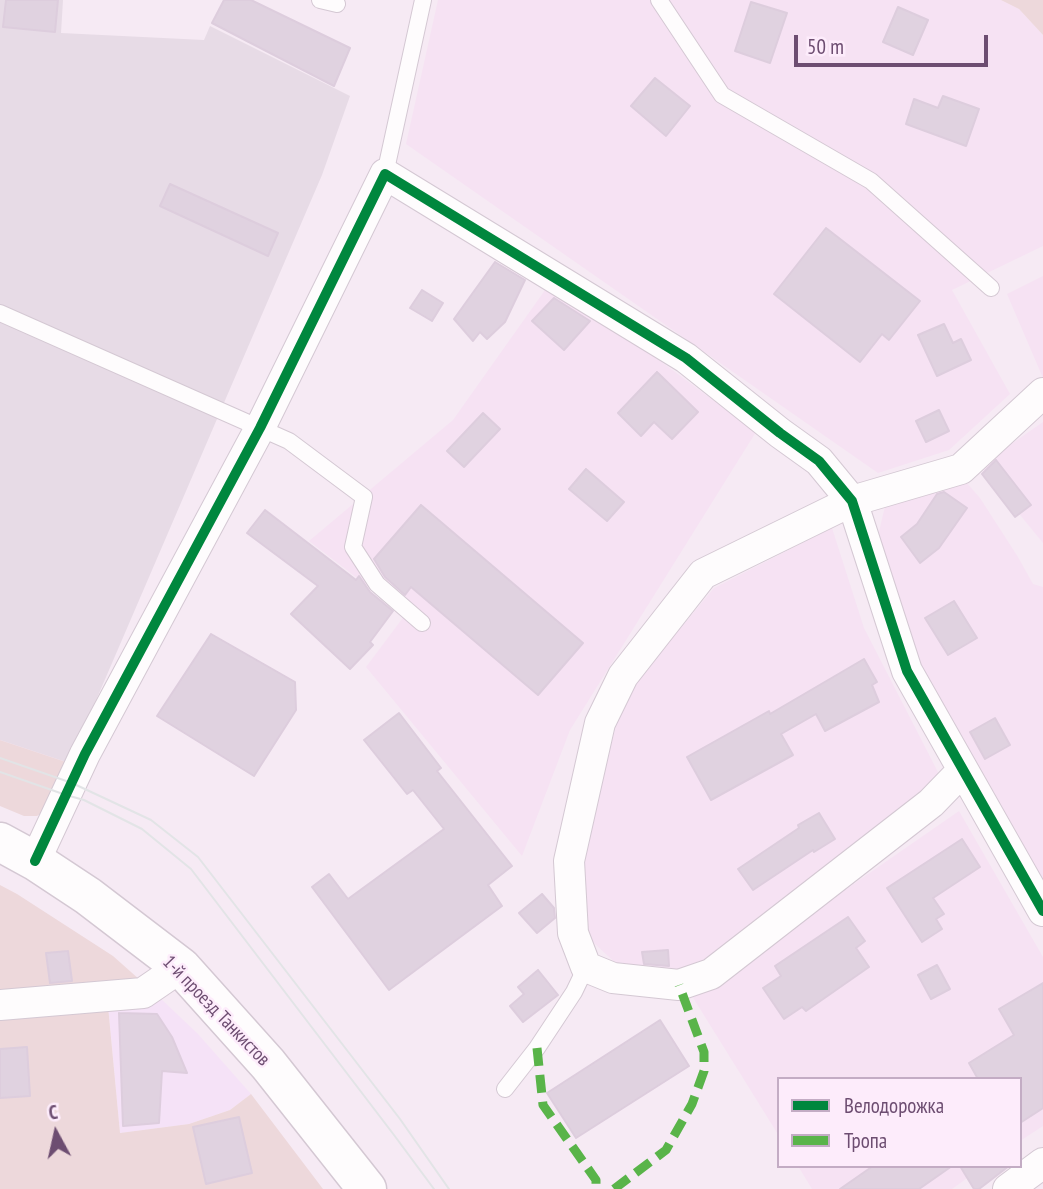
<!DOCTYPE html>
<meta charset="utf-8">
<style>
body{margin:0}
#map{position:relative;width:1043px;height:1189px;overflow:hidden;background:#f6eaf4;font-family:"PT Sans Narrow",sans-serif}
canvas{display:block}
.legend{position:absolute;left:777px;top:1077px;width:245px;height:91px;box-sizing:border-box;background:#fdecfb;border:2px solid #c3acc4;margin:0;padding:9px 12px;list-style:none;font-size:21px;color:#6d4d71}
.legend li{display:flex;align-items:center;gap:14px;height:35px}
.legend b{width:35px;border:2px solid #c3acc4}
.north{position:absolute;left:21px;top:1098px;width:70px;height:70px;-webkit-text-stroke:5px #fdecfb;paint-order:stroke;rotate:352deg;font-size:19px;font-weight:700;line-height:28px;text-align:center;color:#6d4d71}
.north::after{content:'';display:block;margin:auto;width:24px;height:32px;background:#6d4d71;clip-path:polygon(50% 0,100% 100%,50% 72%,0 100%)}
.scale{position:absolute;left:794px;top:35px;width:194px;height:32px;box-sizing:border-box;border:4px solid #6d4d71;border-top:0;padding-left:9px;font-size:21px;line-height:24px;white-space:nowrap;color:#6d4d71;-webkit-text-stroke:5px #fdecfb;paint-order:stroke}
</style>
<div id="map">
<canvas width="1043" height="1189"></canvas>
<ul class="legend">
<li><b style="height:9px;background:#00873e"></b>Велодорожка</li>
<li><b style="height:9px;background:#59b449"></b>Тропа</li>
</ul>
<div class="north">С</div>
<div class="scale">50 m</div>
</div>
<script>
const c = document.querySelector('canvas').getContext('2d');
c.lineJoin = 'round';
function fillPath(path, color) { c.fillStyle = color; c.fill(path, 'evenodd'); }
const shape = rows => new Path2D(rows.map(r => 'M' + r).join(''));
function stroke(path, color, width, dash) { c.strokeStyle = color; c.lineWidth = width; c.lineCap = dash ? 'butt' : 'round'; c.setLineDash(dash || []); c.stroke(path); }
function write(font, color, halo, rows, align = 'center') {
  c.font = font + ' "PT Sans Narrow",sans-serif'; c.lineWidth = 5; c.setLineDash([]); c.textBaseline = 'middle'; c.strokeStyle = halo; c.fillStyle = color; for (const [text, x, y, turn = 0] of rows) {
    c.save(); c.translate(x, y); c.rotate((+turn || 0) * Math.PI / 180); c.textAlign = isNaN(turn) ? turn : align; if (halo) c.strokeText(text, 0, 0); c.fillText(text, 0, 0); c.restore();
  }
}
fillPath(shape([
 [438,0,1001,0,1019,9,1043,35,1043,246,952,290,1010,394,949,450,878,473,406,144],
 [1043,276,1043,378,1007,294],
 [550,283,609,323,756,432,570,730,522,856,366,667,405,615,309,541,453,420],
 [1043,422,1043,543,980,466],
 [966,482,980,498,1018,557,1033,584,1043,587,1043,882,984,775,909,650,878,536,885,506],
 [832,528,864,628,942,780,780,907,680,976,621,968,582,932,582,845,625,695,714,588],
 [959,811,1043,957,1043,1126,1020,1141,1020,1079,779,1079,779,1136,692,996],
 [798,1166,984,1166,952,1189,812,1189]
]), '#f6e2f3');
fillPath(shape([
 [158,996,198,1034,251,1094,230,1110,189,1124,120,1133,108,1005]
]), '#f5e2f7');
fillPath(shape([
 [0,0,63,0,61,33,204,40,210,26,350,96,322,175,69,763,0,740]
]), '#e7dbe6');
fillPath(shape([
 [1001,0,1043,0,1043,35,1019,9],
 [0,740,69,763,45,811,37,816,24,816,0,806],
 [0,885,17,894,113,956,158,996,108,1006,120,1133,189,1124,230,1110,251,1094,323,1189,0,1189]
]), '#edd8db');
const building = shape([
 [6,0,58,0,55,32,3,27,6,0],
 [224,0,251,0,350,48,334,86,212,23,224,0],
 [751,2,787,13,770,63,735,51,751,2],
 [898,7,928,20,913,55,883,42,898,7],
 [655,78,690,106,666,136,631,106,655,78],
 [943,96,979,109,966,146,906,124,914,99,938,108,943,96],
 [170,184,278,233,268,256,160,206,170,184],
 [826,228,920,301,889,340,882,334,860,362,774,294,826,228],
 [495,262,525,280,505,322,487,339,480,332,473,341,454,319,495,262],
 [422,290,443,303,432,321,410,308,422,290],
 [554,298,590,321,564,350,532,321,554,298],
 [944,324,953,343,961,339,971,360,937,376,918,335,944,324],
 [657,372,698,412,672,439,654,422,641,436,618,413,657,372],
 [939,410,949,431,926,442,916,421,939,410],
 [483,413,500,429,464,467,447,451,483,413],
 [996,460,1031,505,1015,517,982,474,996,460],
 [586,469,624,502,607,521,569,489,586,469],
 [944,492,967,508,939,548,920,563,901,537,917,524,937,494,944,492],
 [421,505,583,643,538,695,411,587,405,595,385,577,374,559,421,505],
 [265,510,356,580,359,576,370,592,393,611,370,642,373,645,350,669,291,614,318,586,247,533,265,510],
 [954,601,977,638,948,655,925,618,954,601],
 [211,634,295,682,296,710,254,776,157,716,211,634],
 [864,659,877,682,872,685,879,702,825,731,816,714,781,734,793,755,711,800,687,757,769,711,770,714,864,659],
 [399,713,441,768,437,771,512,866,488,885,502,906,389,990,312,887,329,874,348,899,444,829,413,790,407,794,364,740,399,713],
 [995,718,1010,745,985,759,970,732,995,718],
 [819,813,835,839,814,852,813,850,753,890,738,869,799,828,798,825,819,813],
 [962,839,980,867,933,898,944,914,936,919,942,929,922,942,887,888,962,839],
 [542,894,554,908,555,918,537,933,519,913,542,894],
 [848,917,865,941,856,948,869,967,806,1011,802,1007,784,1019,763,988,781,976,775,966,848,917],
 [668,950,669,966,644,964,642,952,668,950],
 [68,951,72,981,50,983,46,953,68,951],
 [937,965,950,989,931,999,918,975,937,965],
 [538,970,558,995,523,1022,510,1006,524,994,518,987,538,970],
 [1043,983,1043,1108,1020,1123,1020,1079,978,1079,969,1063,1014,1035,999,1009,1043,983],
 [119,1013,157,1014,172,1037,187,1073,162,1071,159,1123,123,1126,119,1013],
 [660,1020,689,1066,576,1138,547,1093,660,1020],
 [27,1047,30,1096,0,1098,0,1049,27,1047],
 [239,1117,252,1173,206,1184,193,1127,239,1117],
 [873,1166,952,1166,919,1189,840,1189,873,1166],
 [960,1166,1009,1166,979,1189,974,1189,960,1166]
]);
fillPath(building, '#e0d2e0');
stroke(building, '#ddcddd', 2);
const lane = shape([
 [320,0,337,4],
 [659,0,722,95,871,181,991,288],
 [385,174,423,0],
 [0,313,289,441,364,497,353,547,377,584,422,623],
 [505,1089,537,1048,574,992,586,967]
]);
const street = shape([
 [962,771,931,803,711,974,679,985,613,978,586,967,573,933,569,861,600,723,623,676,703,574,852,501,961,469,1043,393],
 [35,861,85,754,260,428,385,174,686,358,780,433,819,461,852,501,907,671,1043,911],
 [0,1005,143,993,181,967],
 [1008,1189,1043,1163]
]);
const secondary = shape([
 [0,842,35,861,88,896,181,967,268,1064,367,1189]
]);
stroke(lane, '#d4c8d3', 18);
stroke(street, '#d4c8d3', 32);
stroke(secondary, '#d4c8d3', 41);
stroke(lane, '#fefcfd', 16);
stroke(street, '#fefcfd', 30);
stroke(secondary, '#fefcfd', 38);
stroke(shape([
 [0,758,72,783,151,820,198,857,400,1119,449,1189],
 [0,772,66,795,84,800,142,829,191,869,394,1135,434,1189]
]), '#e2e4e6', 2);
stroke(shape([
 [537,1048,543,1105,596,1180,596,1189],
 [614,1189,666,1150,692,1104,704,1071,704,1052,679,985]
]), '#59b449', 9, [18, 9]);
stroke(shape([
 [35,861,85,754,260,428,385,174,686,358,780,433,819,461,852,501,907,671,1043,911]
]), '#00873e', 10);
write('19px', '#6d4d71', '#fdecfb', [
 ["1-й проезд Танкистов",216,1011,46]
]);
</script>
